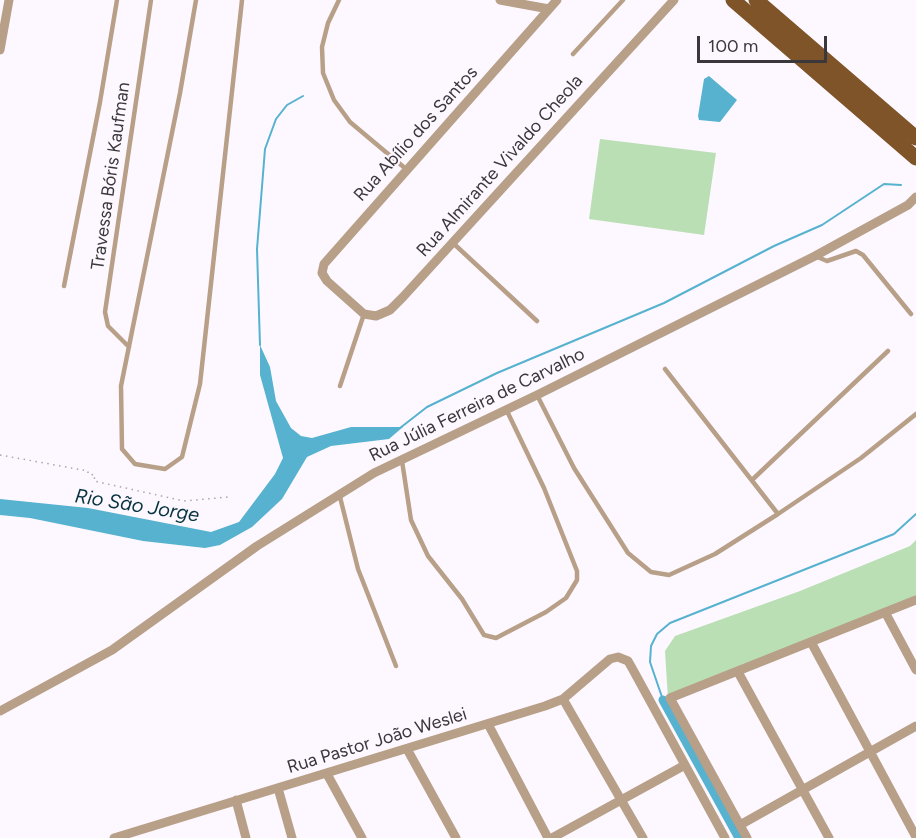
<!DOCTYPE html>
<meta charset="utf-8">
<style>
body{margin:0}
#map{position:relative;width:916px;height:838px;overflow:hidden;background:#fdf8ff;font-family:Figtree,sans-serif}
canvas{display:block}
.scale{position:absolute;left:697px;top:36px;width:130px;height:27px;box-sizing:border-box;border:3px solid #3b383b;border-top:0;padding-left:8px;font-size:18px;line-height:21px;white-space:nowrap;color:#3b383b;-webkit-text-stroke:4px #fdf8ff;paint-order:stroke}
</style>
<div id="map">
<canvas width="916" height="838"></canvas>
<div class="scale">100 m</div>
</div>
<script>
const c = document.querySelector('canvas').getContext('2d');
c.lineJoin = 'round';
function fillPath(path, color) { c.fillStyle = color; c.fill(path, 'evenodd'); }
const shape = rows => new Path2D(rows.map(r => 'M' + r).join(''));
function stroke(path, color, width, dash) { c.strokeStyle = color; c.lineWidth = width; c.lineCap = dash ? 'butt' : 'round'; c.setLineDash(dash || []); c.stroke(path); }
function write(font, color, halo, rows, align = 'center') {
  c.font = font + ' Figtree,sans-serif'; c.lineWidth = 4.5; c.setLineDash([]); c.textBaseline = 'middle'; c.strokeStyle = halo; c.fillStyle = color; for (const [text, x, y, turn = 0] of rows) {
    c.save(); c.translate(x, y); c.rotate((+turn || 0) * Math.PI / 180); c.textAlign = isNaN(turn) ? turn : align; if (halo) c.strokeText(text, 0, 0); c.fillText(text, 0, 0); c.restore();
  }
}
fillPath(shape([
 [600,139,716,153,704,235,589,219],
 [916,540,916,600,668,699,665,651,675,636,800,591,910,546]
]), '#badfb4');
fillPath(shape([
 [709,76,737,100,720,122,699,120,698,116,704,79],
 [260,345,270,367,276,401,291,428,301,436,312,438,351,427,403,427,389,439,331,446,307,457,282,499,252,527,220,545,205,548,143,541,30,518,0,515,0,499,88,508,211,532,239,522,275,474,283,458,260,375]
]), '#56b2cf');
stroke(shape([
 [260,345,257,249,265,149,276,119,287,105,303,96],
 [400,428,427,407,497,373,664,303,774,246,822,225,884,184,901,185],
 [663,700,650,662,651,646,657,634,670,623,894,534,916,514]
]), '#56b2cf', 2);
stroke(shape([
 [663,700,739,838]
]), '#56b2cf', 9);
stroke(shape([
 [0,455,88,471,88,474,95,475,94,481,184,501,228,497]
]), '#a9a5aa', 1.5, [1.5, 4.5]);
stroke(shape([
 [196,0,180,93,121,386,122,449,135,464,165,469,182,457,200,384,242,0],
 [339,0,328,23,322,47,323,73,334,100,350,122,406,169],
 [573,54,623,0],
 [453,243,537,321],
 [815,256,827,261,856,251,863,255,911,314],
 [64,286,100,102,117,0],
 [129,347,108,326,105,312,151,0],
 [665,369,778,514],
 [340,386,364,314],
 [537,395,574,468,628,553,651,572,669,575,715,554,778,514,861,458,916,414],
 [402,461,411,520,428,556,462,599,484,635,496,638,546,612,566,598,577,580,577,571,544,488,506,409],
 [752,480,888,351],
 [339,493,358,569,396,666]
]), '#b89f88', 4.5);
stroke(shape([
 [500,0,549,9],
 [557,0,324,264,322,273,327,281,364,314,376,316,390,310,403,297,674,0],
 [0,50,9,0],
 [885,612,916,670],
 [811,642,916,837],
 [738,672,829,838],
 [563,699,643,838],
 [0,711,112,650,257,546,374,473,537,395,815,256,908,205,916,197],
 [488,724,548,838],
 [407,749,456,838],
 [327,774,362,838],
 [278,788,292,838],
 [236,800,246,838],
 [740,825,916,726],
 [114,838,545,706,563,699,610,659,618,657,628,661,632,668,725,838],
 [552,838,685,765],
 [747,838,670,698,916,600]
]), '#b89f88', 9);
stroke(shape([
 [733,0,916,158],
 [756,0,916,138]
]), '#7e5428', 15);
write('18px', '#3b383b', '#fdf8ff', [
 ["Rua Abílio dos Santos",416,134,-48],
 ["Rua Almirante Vivaldo Cheola",500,166,-48],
 ["Travessa Bóris Kaufman",111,176,-82],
 ["Rua Júlia Ferreira de Carvalho",477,405,-26],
 ["Rua Pastor João Weslei",377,741,-17]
]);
write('italic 20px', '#083440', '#fdf8ff', [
 ["Rio São Jorge",137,506,9]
]);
</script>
